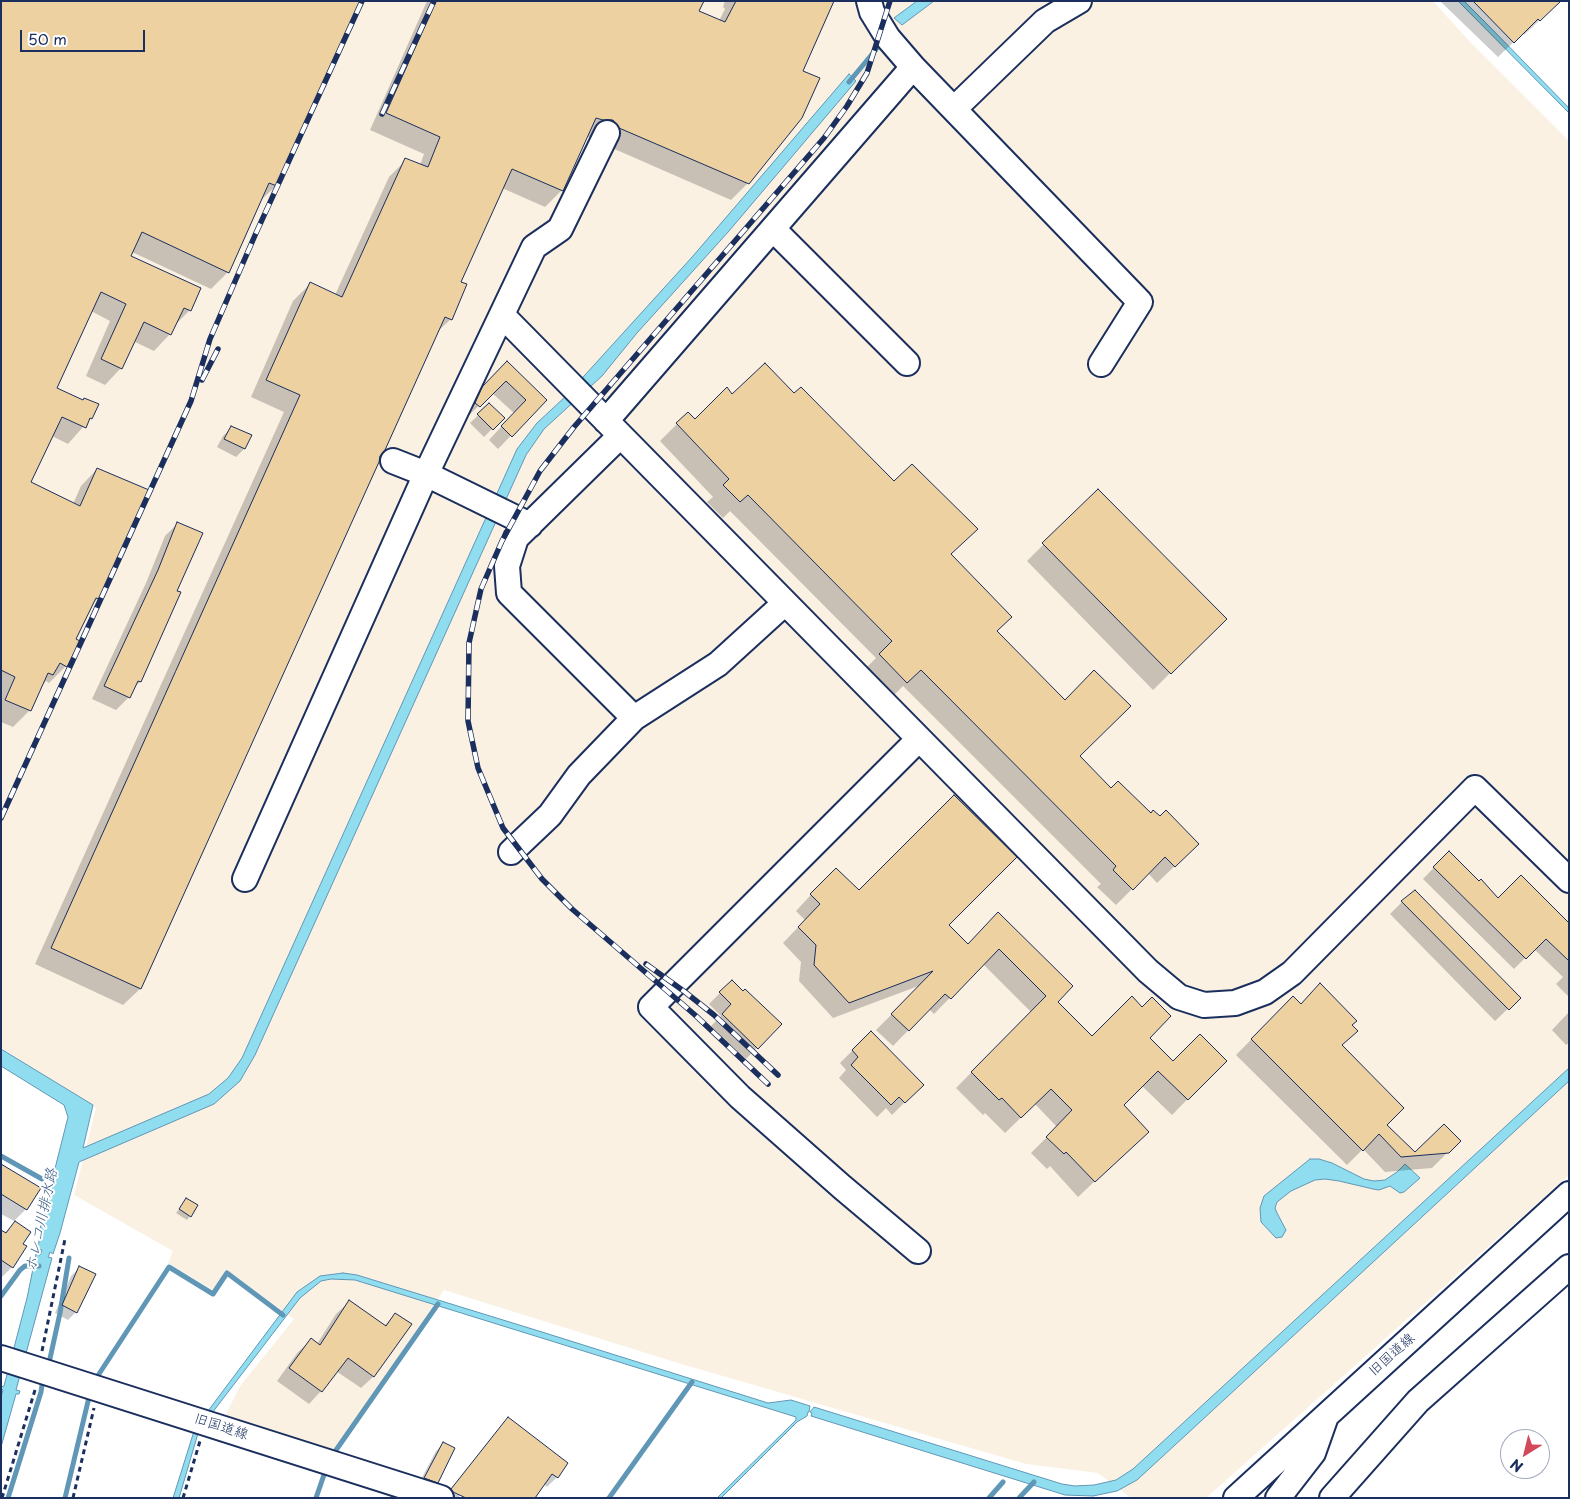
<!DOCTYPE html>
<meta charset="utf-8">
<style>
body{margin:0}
#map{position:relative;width:1570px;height:1499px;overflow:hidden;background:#fff;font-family:"Playpen Sans",sans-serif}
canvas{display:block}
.frame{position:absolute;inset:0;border:2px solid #1b2f5e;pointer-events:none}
.north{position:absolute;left:1500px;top:1429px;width:50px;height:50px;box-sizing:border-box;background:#fff;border:1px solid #a4acbf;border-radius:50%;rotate:216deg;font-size:14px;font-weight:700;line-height:20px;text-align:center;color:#1b2f5e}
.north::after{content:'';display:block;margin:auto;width:18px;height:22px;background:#d1495b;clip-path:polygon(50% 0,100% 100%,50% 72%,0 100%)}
.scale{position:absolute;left:20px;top:30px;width:125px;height:22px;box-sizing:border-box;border:2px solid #1b2f5e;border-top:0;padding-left:6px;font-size:15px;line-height:18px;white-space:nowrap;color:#1b2f5e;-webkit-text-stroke:4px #fff;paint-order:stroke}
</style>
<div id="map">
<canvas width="1570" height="1499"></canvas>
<div class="frame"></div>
<div class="north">N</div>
<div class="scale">50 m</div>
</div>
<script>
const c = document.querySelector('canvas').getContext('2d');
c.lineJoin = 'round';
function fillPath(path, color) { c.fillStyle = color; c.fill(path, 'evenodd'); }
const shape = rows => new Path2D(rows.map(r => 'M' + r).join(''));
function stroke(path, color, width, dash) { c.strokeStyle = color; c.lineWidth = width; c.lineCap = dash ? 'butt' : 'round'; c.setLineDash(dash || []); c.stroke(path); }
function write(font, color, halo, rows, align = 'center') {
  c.font = font + ' "Playpen Sans","Klee One",sans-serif'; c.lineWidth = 4; c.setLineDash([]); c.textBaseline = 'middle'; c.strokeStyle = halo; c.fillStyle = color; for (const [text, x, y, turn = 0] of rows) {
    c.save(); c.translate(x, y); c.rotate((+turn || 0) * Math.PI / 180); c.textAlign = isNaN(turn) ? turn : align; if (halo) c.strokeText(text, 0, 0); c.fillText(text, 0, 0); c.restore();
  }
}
fillPath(shape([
 [1,1,1433,1,1471,43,1569,141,1569,1175,1206,1498,1131,1498,1098,1473,1026,1464,678,1363,444,1290,334,1450,224,1418,240,1386,294,1319,227,1270,213,1290,168,1263,173,1251,74,1195,96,1108,1,1048]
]), '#faf1e3');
const water = shape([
 [917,1,934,1,902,25,894,18,917,1],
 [1458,1,1464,1,1485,22,1569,108,1569,113,1458,1],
 [849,74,856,81,729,231,637,333,602,376,544,429,526,455,255,1055,240,1081,214,1104,79,1162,60,1233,53,1254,50,1252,49,1255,48,1257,52,1258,16,1390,20,1391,19,1394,16,1394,1,1447,1,1397,3,1390,1,1389,1,1387,4,1386,27,1298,36,1254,40,1255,42,1250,38,1249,41,1224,68,1117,64,1105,1,1066,1,1049,93,1105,83,1148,209,1094,228,1078,242,1058,517,449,537,423,565,397,693,256,849,74],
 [1569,1068,1569,1081,1213,1410,1137,1480,1117,1491,1093,1496,1065,1495,811,1416,812,1413,810,1412,814,1407,1062,1484,1075,1486,1094,1485,1116,1480,1133,1469,1569,1068],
 [1310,1159,1319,1159,1332,1163,1364,1179,1374,1181,1385,1180,1397,1172,1405,1164,1420,1178,1404,1192,1400,1193,1390,1186,1379,1190,1373,1189,1339,1181,1325,1179,1315,1180,1291,1191,1277,1202,1275,1208,1277,1213,1286,1230,1282,1237,1276,1238,1261,1222,1260,1208,1264,1196,1310,1159],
 [343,1273,357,1275,542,1332,768,1403,791,1400,810,1406,809,1412,808,1412,807,1416,797,1422,721,1498,717,1498,796,1420,796,1417,355,1280,331,1279,321,1281,300,1298,199,1430,179,1498,173,1498,195,1428,208,1411,297,1292,320,1276,343,1273]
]);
fillPath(water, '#90ddf0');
stroke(water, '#6197b6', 1);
fillPath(shape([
 [1,1,360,1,276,186,259,202,228,272,211,289,132,252,129,257,190,310,174,326,170,334,154,351,133,341,121,368,105,385,86,376,110,321,91,311,55,388,91,418,68,444,52,436,30,483,73,504,81,486,97,469,98,598,91,606,75,640,66,666,49,683,46,681,40,687,30,710,13,727,1,722],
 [427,1,702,1,698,11,719,21,725,9,723,7,725,1,833,1,748,183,731,200,603,144,596,137,586,137,562,190,545,207,502,188,459,282,451,319,436,333,379,455,378,462,140,989,123,1005,35,964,284,412,251,397,293,301,310,284,335,295,389,177,406,160,420,165,424,154,370,130],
 [1440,1,1560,1,1524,35,1523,33,1498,57],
 [495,375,545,400,498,449,489,440,514,413,492,393,466,418,463,416,470,401],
 [732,396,950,555,996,631,1078,756,1181,860,1157,883,1148,873,1116,905,1097,887,1101,884,903,686,890,699,863,671,876,658,730,511,723,518,707,502,713,497,660,441,688,413,695,421],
 [489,405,503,418,484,437,470,423],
 [231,428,250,436,244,449,236,457,217,447,223,436],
 [1098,490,1225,619,1153,690,1027,561],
 [178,523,176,592,140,682,132,689,129,697,116,710,92,699,146,583,165,536],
 [1449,852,1498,899,1569,924,1569,997,1556,984,1563,977,1534,949,1514,969,1423,879],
 [820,885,859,892,947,925,968,945,982,930,1092,1038,1148,1038,1173,1063,1225,1061,1172,1115,1142,1086,1122,1105,1131,1147,1078,1197,1050,1166,1047,1169,1031,1153,1057,1127,1035,1104,1005,1133,985,1113,983,1115,956,1088,1031,1012,983,964,934,1014,929,1009,893,1046,876,1030,921,985,833,1018,799,981,801,962,783,943,805,920,796,911],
 [1402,902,1519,998,1495,1021,1390,914],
 [732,981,780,1024,746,1059,711,1026,721,1016,709,1004],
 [1293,997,1301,1005,1356,1031,1341,1046,1386,1125,1415,1154,1459,1141,1432,1168,1385,1172,1363,1149,1347,1165,1236,1055],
 [1569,1012,1569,1043,1566,1045,1552,1030],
 [871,1032,922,1085,892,1115,886,1108,877,1117,839,1078,846,1070,840,1063],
 [1,1166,26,1209,14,1221,1,1214],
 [186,1200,190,1216,187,1220,176,1213],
 [15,1223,21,1244,12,1267,1,1278,1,1232,4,1233],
 [79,1268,76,1312,68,1320,55,1313,71,1276],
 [349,1302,384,1326,396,1314,374,1376,361,1388,336,1371,321,1391,309,1404,277,1381,298,1352,311,1340,317,1344,336,1314],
 [508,1418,566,1463,557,1477,547,1487,544,1484,460,1494,459,1497,462,1498,444,1498,499,1428],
 [443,1444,437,1482,430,1489,418,1485,436,1451]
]), '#0003');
stroke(shape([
 [849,82,883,41],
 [1,1156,42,1179],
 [1,1296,20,1270,25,1266,39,1266],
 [49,1363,60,1313,69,1258],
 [97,1377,169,1267,213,1294,227,1273,283,1315],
 [334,1453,438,1304],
 [8,1498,41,1392,43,1378],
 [65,1498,90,1393],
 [316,1498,326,1469],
 [609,1498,692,1382],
 [989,1498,1003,1482],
 [1019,1498,1034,1482]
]), '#6197b6', 5);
const building = shape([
 [1,1,361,1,277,186,269,183,229,273,142,232,131,256,201,288,191,311,184,308,171,335,144,322,122,369,101,359,126,304,101,292,57,388,83,400,84,398,99,404,92,419,90,418,86,428,62,417,31,482,80,506,97,468,149,490,99,599,96,598,76,639,80,641,67,667,60,663,53,675,48,673,31,711,5,700,15,677,1,670,1,1],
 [436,1,704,1,699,11,725,22,736,1,834,1,803,71,820,78,802,118,749,184,619,128,613,120,603,120,596,118,563,191,512,169,461,282,467,284,452,320,445,317,385,450,380,456,379,462,141,989,51,948,300,395,266,380,310,282,342,297,405,158,428,167,440,137,386,113,436,1],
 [1473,1,1561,1,1540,21,1538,19,1514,43,1473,1],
 [507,361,547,400,512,437,501,426,526,400,506,381,480,407,475,403,482,387,507,361],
 [765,363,794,393,801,387,894,481,912,464,978,529,951,554,1012,617,997,631,1065,700,1094,670,1131,706,1080,756,1111,788,1118,781,1151,813,1153,810,1160,816,1166,810,1199,844,1175,867,1165,857,1133,890,1113,870,1116,866,921,670,907,683,879,654,892,641,748,495,740,502,723,485,729,479,676,423,688,412,695,419,727,387,732,394,765,363],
 [489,403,505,418,493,430,477,414,489,403],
 [231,426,252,435,245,449,224,439,231,426],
 [1098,489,1227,619,1171,674,1042,543,1098,489],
 [177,522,203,533,177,591,181,592,141,682,138,681,130,698,104,686,158,570,177,522],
 [954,795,1017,857,949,925,968,944,998,912,1073,986,1058,1002,1092,1036,1132,996,1142,1007,1152,997,1171,1016,1150,1038,1173,1061,1200,1034,1227,1061,1188,1100,1158,1071,1124,1105,1149,1132,1095,1182,1066,1152,1064,1154,1046,1137,1072,1110,1051,1089,1021,1118,1002,1098,999,1100,971,1072,1046,996,999,949,951,999,945,994,909,1031,891,1014,933,971,849,1003,814,965,816,945,798,927,820,904,810,894,836,868,859,890,954,795],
 [1449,851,1479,881,1481,879,1498,898,1521,875,1569,923,1569,961,1546,939,1526,959,1433,867,1449,851],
 [1415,890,1521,998,1509,1010,1401,901,1415,890],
 [732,980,743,991,745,989,782,1024,758,1049,722,1014,731,1004,719,992,732,980],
 [1320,983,1357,1021,1352,1025,1358,1031,1342,1045,1404,1108,1387,1125,1415,1152,1444,1124,1461,1141,1449,1153,1401,1157,1379,1134,1363,1151,1251,1039,1293,996,1301,1004,1320,983],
 [871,1031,924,1085,905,1103,899,1097,891,1105,851,1065,858,1057,852,1050,871,1031],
 [1,1164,41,1188,27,1210,1,1194,1,1164],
 [186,1198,198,1205,191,1217,179,1209,186,1198],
 [15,1221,31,1232,23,1244,27,1246,13,1268,1,1260,1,1230,6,1233,15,1221],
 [79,1266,96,1274,77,1313,62,1305,79,1266],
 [349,1300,386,1326,395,1313,412,1324,374,1377,348,1358,322,1392,289,1368,311,1338,320,1345,349,1300],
 [508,1417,568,1463,558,1478,552,1474,535,1498,466,1498,453,1492,451,1489,508,1417],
 [443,1442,455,1448,438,1483,424,1478,443,1442]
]);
fillPath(building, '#edd1a1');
stroke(building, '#1b2f5e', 1);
const minor = shape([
 [869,1,872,12,888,38,913,67,1140,302,1101,364],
 [954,109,1045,21,1079,1],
 [773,229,907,363],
 [502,315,1148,971,1179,997,1204,1005,1235,1003,1265,992,1292,973,1475,788,1569,880],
 [606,421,913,67],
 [620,436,516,538,507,566,509,593,634,718],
 [393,461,426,474,530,525],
 [511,852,550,815,579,775,634,718,718,664,785,603],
 [245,879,426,474,534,247,560,229,607,133],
 [918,1251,842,1187,740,1097,651,1007,919,739],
 [1,1358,441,1498],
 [1236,1498,1569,1194],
 [1278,1498,1313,1453,1325,1419],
 [1332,1498,1418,1401,1569,1267]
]);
stroke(minor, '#1b2f5e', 28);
stroke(shape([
 [42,1351,65,1239],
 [2,1498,35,1390],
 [73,1498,94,1408],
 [183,1498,200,1441]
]), '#1b2f5e', 3, [5, 4]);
stroke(minor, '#fff', 24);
const rail = shape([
 [382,114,434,1],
 [202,380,218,349],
 [1,818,191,401,210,339,256,233,362,1],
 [646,964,685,992,714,1015,778,1075],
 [768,1084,695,1015,572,909,542,879,503,828,478,768,468,721,469,643,481,589,502,541,540,471,574,427,824,138,847,106,867,73,890,1]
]);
stroke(rail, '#1b2f5e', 5.5);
stroke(rail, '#fff', 4, [11]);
write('14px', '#1b2f5e', '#fff', [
 ["旧国道線",1392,1355,-42],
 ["旧国道線",221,1427,18]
]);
write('italic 15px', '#385a82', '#fff', [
 ["ホレコ川排水路",42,1220,-78]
]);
</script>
